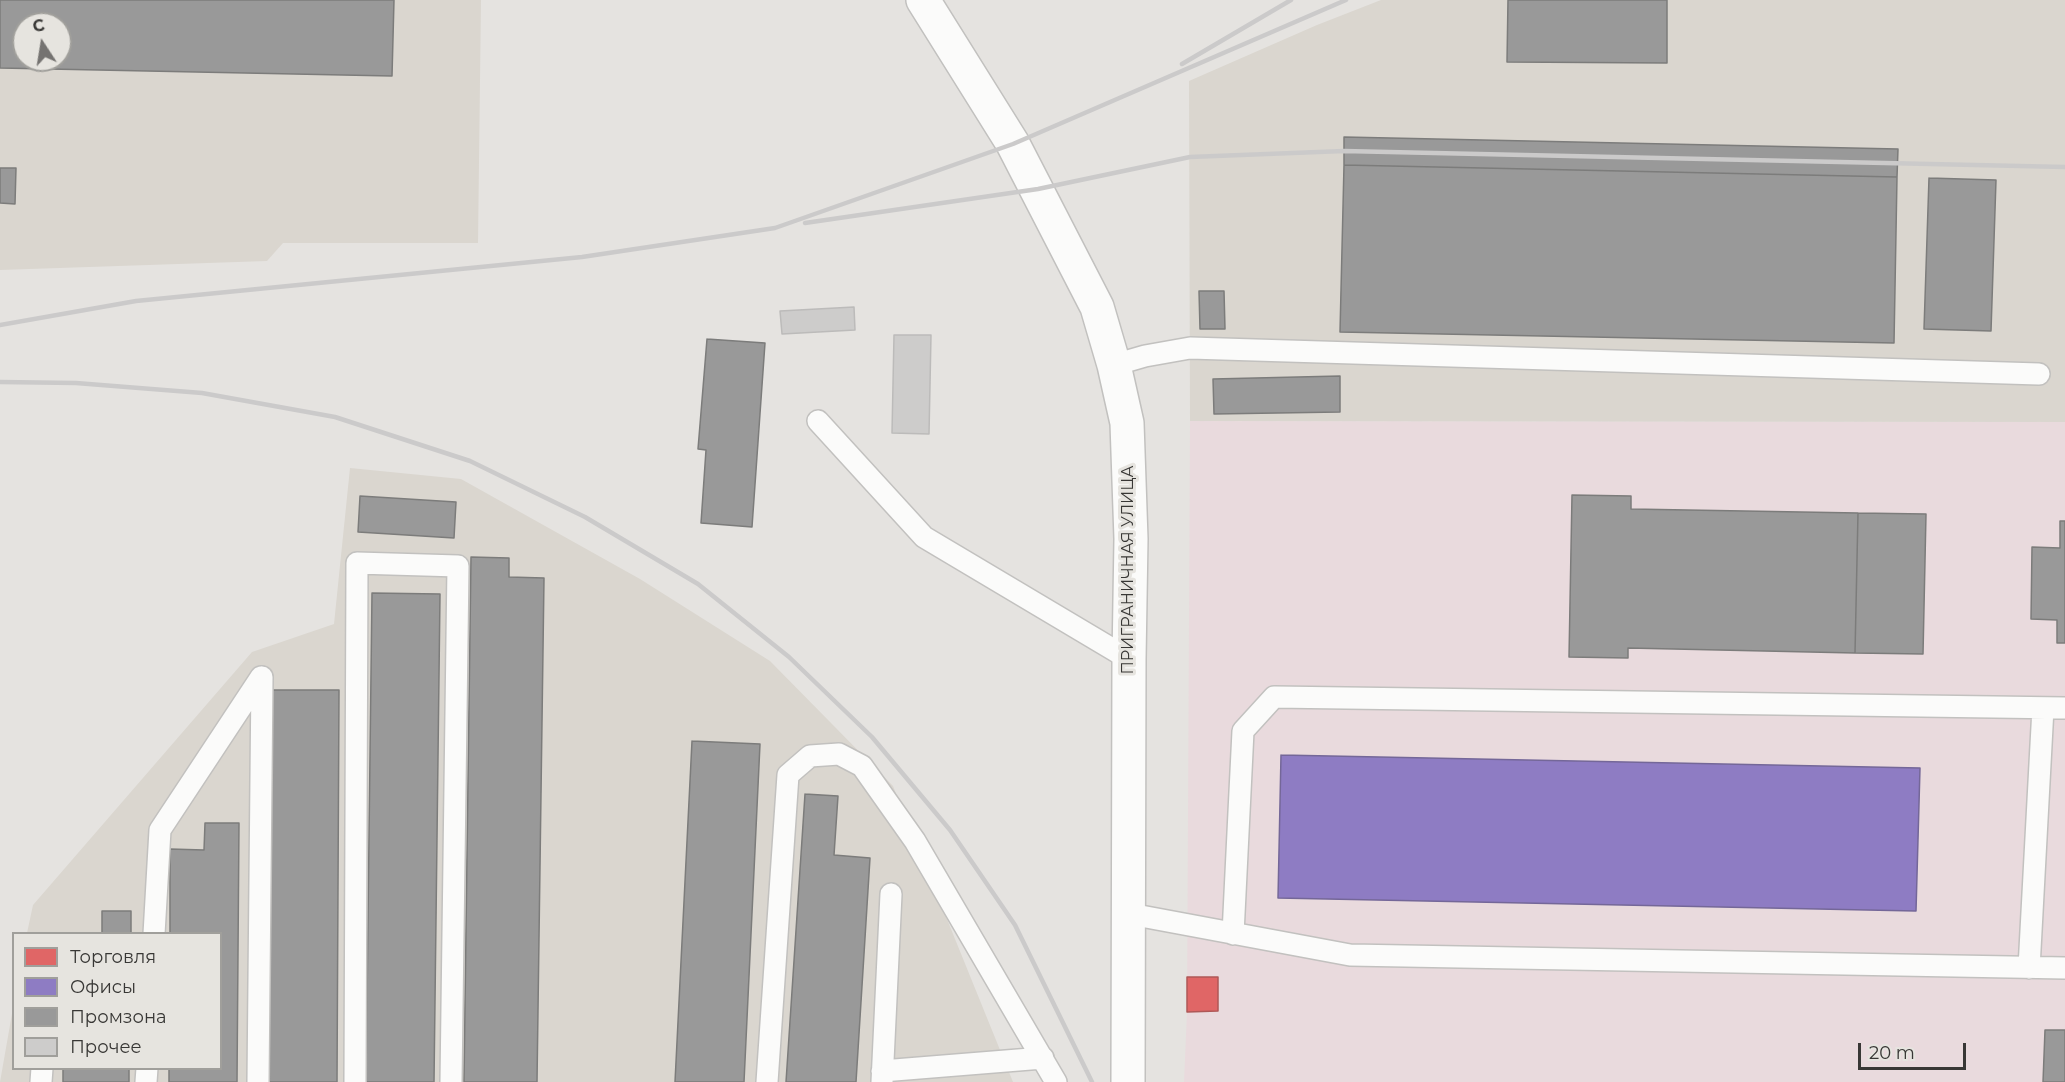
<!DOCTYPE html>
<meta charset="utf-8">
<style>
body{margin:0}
#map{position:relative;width:2065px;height:1082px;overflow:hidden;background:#e5e3e0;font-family:Montserrat,sans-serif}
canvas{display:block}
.legend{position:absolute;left:12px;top:932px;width:210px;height:138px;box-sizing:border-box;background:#e6e4df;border:2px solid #a09f9b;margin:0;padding:8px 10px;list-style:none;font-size:18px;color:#383735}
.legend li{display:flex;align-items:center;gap:12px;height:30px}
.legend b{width:30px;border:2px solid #a09f9b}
.north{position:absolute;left:12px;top:12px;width:60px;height:60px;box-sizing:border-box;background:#e6e4df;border:2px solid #a09f9b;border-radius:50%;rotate:348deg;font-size:16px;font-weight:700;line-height:24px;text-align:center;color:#383735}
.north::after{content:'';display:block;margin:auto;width:21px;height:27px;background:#757371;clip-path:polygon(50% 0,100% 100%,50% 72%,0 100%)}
.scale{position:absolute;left:1858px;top:1043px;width:108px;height:27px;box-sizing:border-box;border:3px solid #383735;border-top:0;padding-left:8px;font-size:18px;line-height:21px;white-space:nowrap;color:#383735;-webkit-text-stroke:4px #e6e4df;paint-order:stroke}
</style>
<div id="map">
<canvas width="2065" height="1082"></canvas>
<ul class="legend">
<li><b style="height:16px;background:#e06666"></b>Торговля</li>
<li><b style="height:16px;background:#8e7cc3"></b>Офисы</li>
<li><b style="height:16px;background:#999"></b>Промзона</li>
<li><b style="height:16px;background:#cdcccb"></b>Прочее</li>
</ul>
<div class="north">С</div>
<div class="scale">20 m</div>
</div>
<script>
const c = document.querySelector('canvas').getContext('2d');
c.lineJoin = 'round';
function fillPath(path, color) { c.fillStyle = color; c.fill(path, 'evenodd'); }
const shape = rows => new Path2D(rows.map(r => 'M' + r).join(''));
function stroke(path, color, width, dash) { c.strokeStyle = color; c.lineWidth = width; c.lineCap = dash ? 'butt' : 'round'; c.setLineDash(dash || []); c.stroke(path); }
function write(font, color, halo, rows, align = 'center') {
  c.font = font + ' Montserrat,sans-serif'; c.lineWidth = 6; c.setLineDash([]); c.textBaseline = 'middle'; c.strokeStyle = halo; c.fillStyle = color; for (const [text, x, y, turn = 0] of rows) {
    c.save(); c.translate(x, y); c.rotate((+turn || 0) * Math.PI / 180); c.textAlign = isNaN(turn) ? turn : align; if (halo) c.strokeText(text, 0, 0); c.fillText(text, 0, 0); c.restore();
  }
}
fillPath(shape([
 [1190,421,2065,422,2065,1082,1184,1082,1187,1012]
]), '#e9dadd');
fillPath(shape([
 [0,0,481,0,478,243,283,243,267,261,0,270],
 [24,24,60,24,60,60,24,60],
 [1381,0,2065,0,2065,422,1190,421,1189,81,1317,25],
 [350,468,461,479,640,579,770,661,893,786,1013,1082,0,1082,13,1008,14,1068,220,1068,220,934,27,933,33,905,252,652,334,624]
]), '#dad6cf');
const shops = shape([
 [1187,977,1218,977,1218,1011,1187,1012,1187,977]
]);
fillPath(shops, '#e06666');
stroke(shops, '#ae5857', 1.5);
const offices = shape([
 [1281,755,1920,768,1916,911,1278,898,1281,755]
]);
fillPath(offices, '#8e7cc3');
stroke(offices, '#746798', 1.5);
const industry = shape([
 [0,0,394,0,392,76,0,68,0,0],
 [24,24,60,24,60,60,24,60,24,24],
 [1508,0,1667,0,1667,63,1507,62,1508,0],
 [1344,137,1898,149,1897,177,1344,165,1344,137],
 [1344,165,1897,177,1894,343,1340,332,1344,165],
 [0,168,16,168,15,204,0,203,0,168],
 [1929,178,1996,180,1991,331,1924,329,1929,178],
 [1199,291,1224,291,1225,329,1200,329,1199,291],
 [707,339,765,343,752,527,701,523,706,450,698,449,707,339],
 [1340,376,1340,412,1214,414,1213,379,1340,376],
 [1572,495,1631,496,1631,509,1858,513,1855,653,1628,648,1628,658,1569,657,1572,495],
 [360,496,456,502,454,538,358,532,360,496],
 [1858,513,1926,514,1923,654,1855,653,1858,513],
 [2060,521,2065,521,2065,643,2057,643,2057,620,2031,619,2032,547,2060,548,2060,521],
 [471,557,509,558,509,577,544,578,537,1082,464,1082,471,557],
 [372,593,440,594,434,1082,366,1082,372,593],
 [270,690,339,690,337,1082,268,1082,270,690],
 [692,741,760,744,744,1082,675,1082,692,741],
 [805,794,838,796,834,855,870,858,856,1082,786,1082,805,794],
 [205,823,239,823,237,1082,169,1082,169,1068,220,1068,220,934,170,934,170,849,204,850,205,823],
 [102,911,131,911,131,934,102,934,102,911],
 [2045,1030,2065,1030,2065,1082,2043,1082,2045,1030],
 [63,1068,129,1068,129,1082,63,1082,63,1068]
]);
fillPath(industry, '#999');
stroke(industry, '#7c7c7b', 1.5);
const building = shape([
 [854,307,855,330,782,334,780,311,854,307],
 [894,335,931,335,929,434,892,433,894,335]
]);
fillPath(building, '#cdcccb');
stroke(building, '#bcbbba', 1.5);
const service = shape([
 [1114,365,1145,356,1190,348,2039,374],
 [818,421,924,537,1129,659],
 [1130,914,1350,955,2065,968],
 [154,934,160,830,261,677],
 [1233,934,1243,731,1274,697,2065,708],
 [2029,968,2043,708],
 [882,1071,1043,1058],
 [41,1082,42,1068],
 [146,1082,147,1068],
 [258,1082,262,677],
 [355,1082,357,563,458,566,451,1082],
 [767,1082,788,775,810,756,839,754,862,766,915,841,1056,1082],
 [882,1082,891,894]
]);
const minor = shape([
 [923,0,1013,144,1097,307,1114,365,1127,423,1131,539,1129,659,1128,1082]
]);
stroke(service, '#c2c1bf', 24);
stroke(minor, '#c2c1bf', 36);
stroke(service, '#fbfbfa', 21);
stroke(minor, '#fbfbfa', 33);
stroke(shape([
 [1182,64,1291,0],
 [805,223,1038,189,1190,157,1344,151,2065,167],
 [0,325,136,301,582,257,775,228,1013,144,1346,0],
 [0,382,76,383,202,393,335,417,470,461,585,517,698,584,789,657,872,737,950,830,1015,925,1092,1082]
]), '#cbcaca', 4.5);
write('16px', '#383735', '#e6e4df', [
 ["ПРИГРАНИЧНАЯ УЛИЦА",1128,570,-90]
]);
</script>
